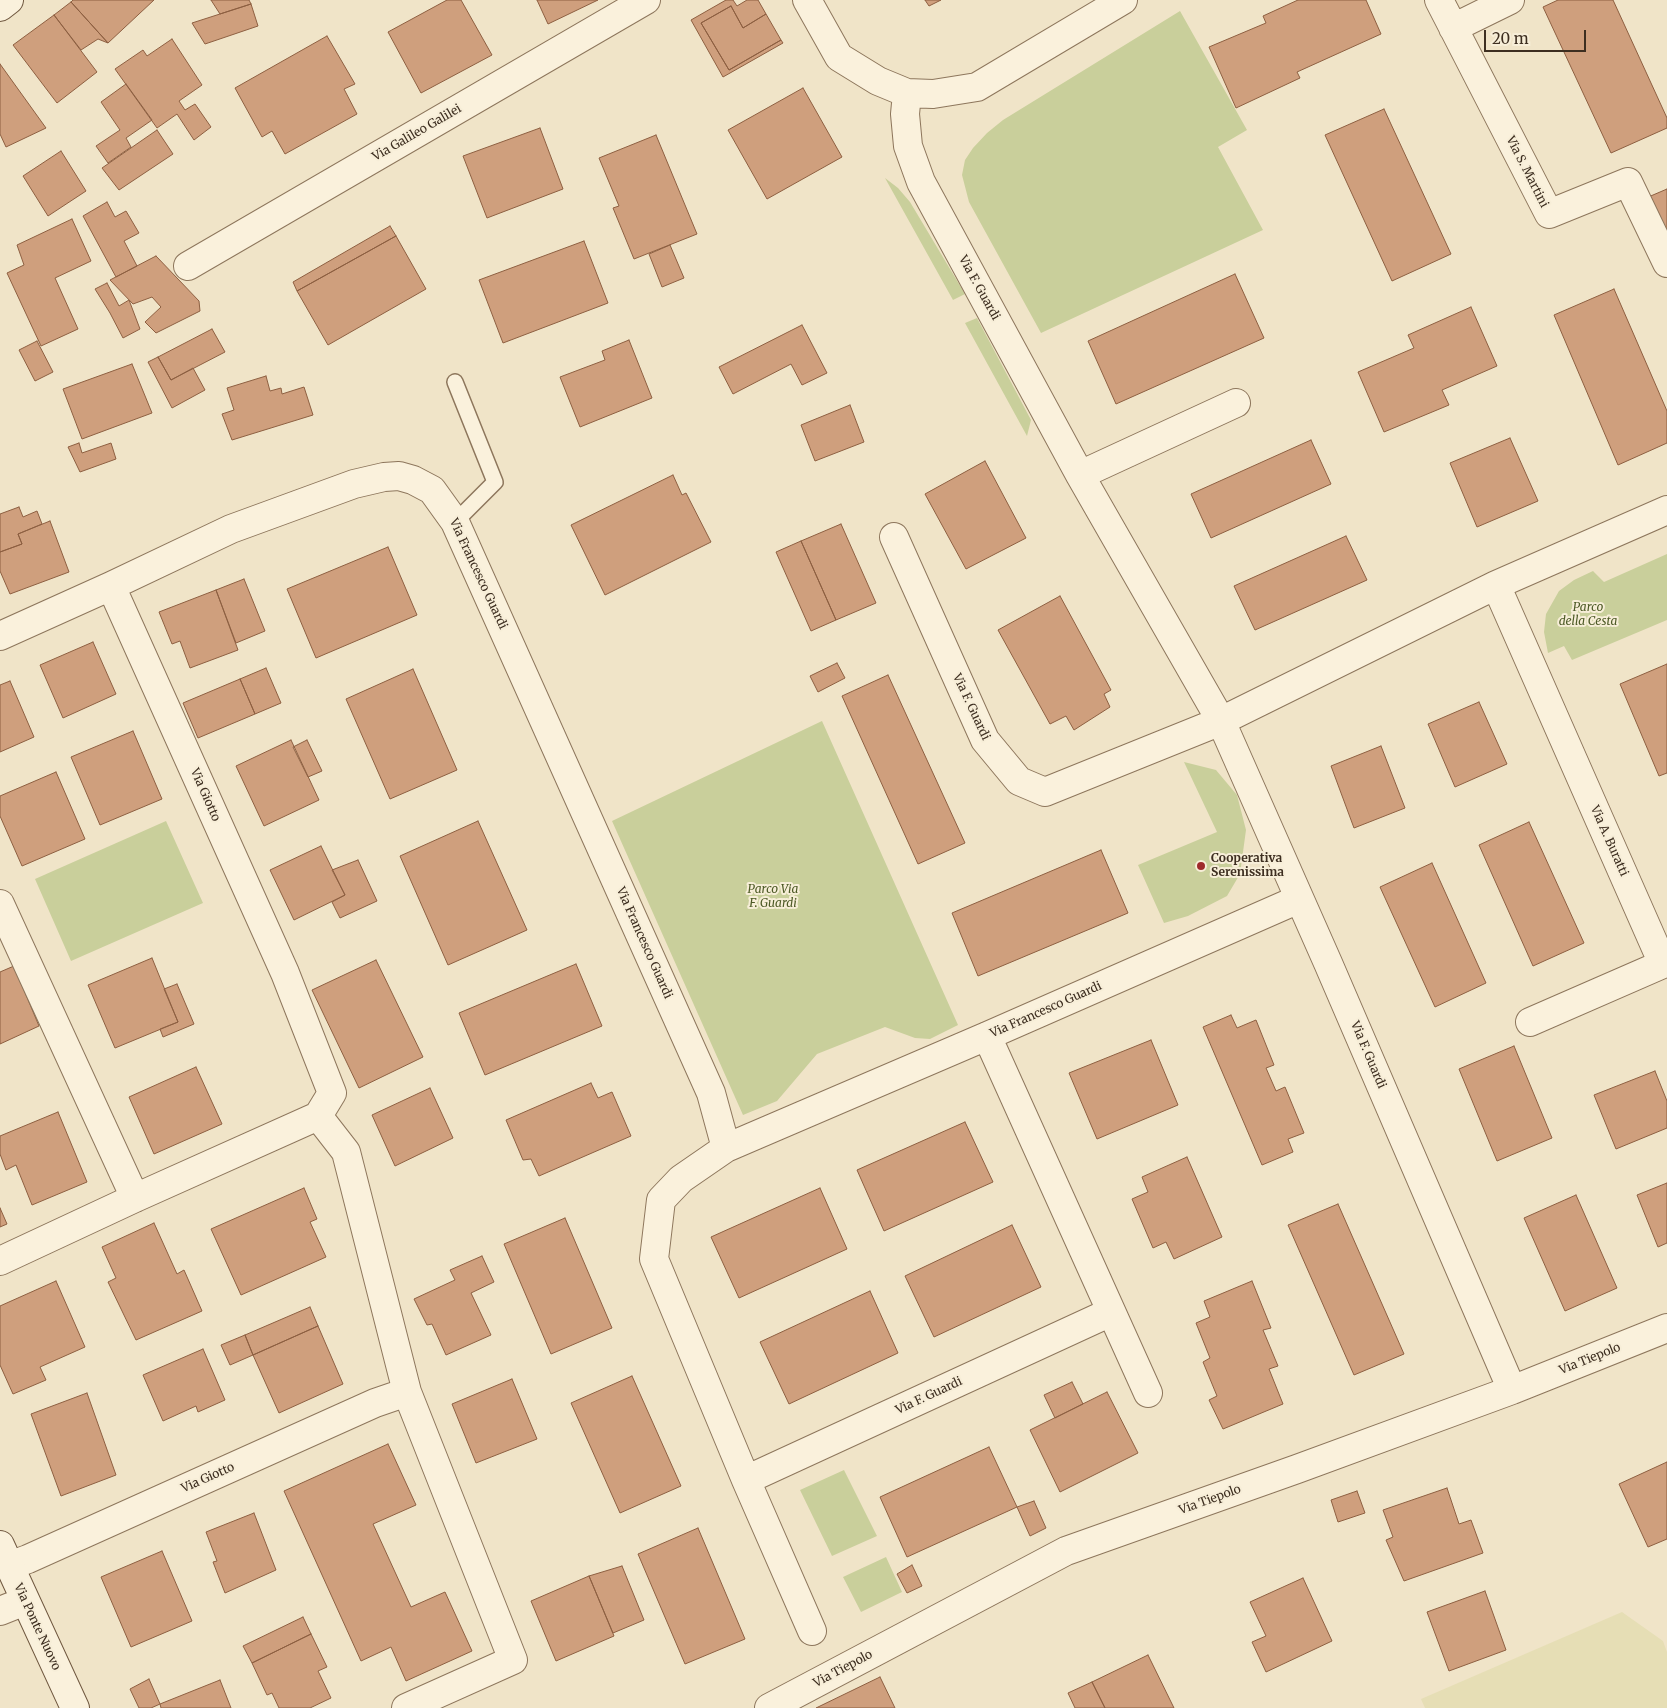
<!DOCTYPE html>
<style>
body{margin:0}
#map{position:relative;width:1667px;height:1708px;overflow:hidden;background:#f0e4c8;font-family:Merriweather,serif}
canvas{display:block}
.scale{position:absolute;left:1484px;top:30px;width:102px;height:22px;box-sizing:border-box;border:2px solid #3d2e20;border-top:0;padding-left:6px;font-size:15px;line-height:18px;white-space:nowrap;color:#3d2e20;-webkit-text-stroke:4px #f7eed8;paint-order:stroke}
</style>
<div id="map">
<canvas width="1667" height="1708"></canvas>
<div class="scale">20 m</div>
</div>
<script>
const c = document.querySelector('canvas').getContext('2d');
c.lineJoin = 'round';
function fillPath(path, color) { c.fillStyle = color; c.fill(path, 'evenodd'); }
const shape = rows => new Path2D(rows.map(r => 'M' + r).join(''));
function stroke(path, color, width, dash) { c.strokeStyle = color; c.lineWidth = width; c.lineCap = dash ? 'butt' : 'round'; c.setLineDash(dash || []); c.stroke(path); }
function write(font, color, halo, rows, align = 'center') {
  c.font = font + ' Merriweather,serif'; c.lineWidth = 4; c.setLineDash([]); c.textBaseline = 'middle'; c.strokeStyle = halo; c.fillStyle = color; for (const [text, x, y, turn = 0] of rows) {
    c.save(); c.translate(x, y); c.rotate((+turn || 0) * Math.PI / 180); c.textAlign = isNaN(turn) ? turn : align; if (halo) c.strokeText(text, 0, 0); c.fillText(text, 0, 0); c.restore();
  }
}
fillPath(shape([
 [1622,1612,1663,1641,1667,1652,1667,1708,1425,1708,1421,1699]
]), '#e6deb5');
fillPath(shape([
 [1180,11,1247,130,1218,147,1263,230,1041,333,969,202,962,175,965,160,973,148,987,133,1003,120],
 [885,178,898,188,910,202,965,294,953,300],
 [977,318,1031,420,1027,436,965,323],
 [1667,554,1667,620,1572,660,1564,646,1548,653,1544,632,1546,614,1559,591,1574,580,1593,571,1604,582],
 [822,721,958,1025,930,1039,915,1038,885,1027,817,1054,777,1101,743,1115,612,821],
 [1184,762,1216,770,1237,795,1246,830,1240,874,1227,896,1188,916,1164,923,1138,865,1217,832],
 [166,821,203,903,71,961,35,879],
 [844,1470,877,1536,832,1556,800,1490],
 [886,1557,902,1592,861,1612,843,1577]
]), '#c9cf9b');
const building = shape([
 [73,0,154,0,108,43,71,2,73,0],
 [211,0,249,0,251,4,220,14,211,0],
 [447,0,461,0,492,55,421,93,388,32,447,0],
 [537,0,598,0,548,24,537,0],
 [726,0,733,0,737,6,747,0,758,0,766,14,743,28,731,6,701,23,729,70,781,40,783,43,723,77,691,20,726,0],
 [925,0,941,0,929,6,925,0],
 [1298,0,1366,0,1381,34,1297,72,1300,78,1236,108,1209,47,1266,23,1263,16,1298,0],
 [1558,0,1613,0,1667,118,1667,128,1611,153,1543,7,1558,0],
 [71,2,108,43,98,39,81,50,54,15,71,2],
 [251,4,258,26,205,44,192,23,251,4],
 [731,6,743,28,766,14,781,40,729,70,701,23,731,6],
 [54,15,97,72,57,103,13,45,54,15],
 [327,36,355,84,344,89,357,114,285,154,272,131,262,137,235,88,327,36],
 [172,39,202,85,179,101,185,110,195,104,211,127,194,140,177,114,157,128,115,69,143,50,147,56,172,39],
 [0,64,46,128,6,147,0,134,0,64],
 [126,84,152,120,126,138,131,147,108,163,96,146,120,130,101,102,126,84],
 [803,88,842,157,767,199,728,130,803,88],
 [1384,109,1451,254,1392,281,1325,135,1384,109],
 [540,128,563,189,487,218,463,156,540,128],
 [157,130,173,154,119,190,102,168,157,130],
 [656,135,697,234,634,259,613,208,619,206,599,158,656,135],
 [61,151,86,191,48,216,23,176,61,151],
 [1667,189,1667,249,1646,198,1667,189],
 [107,202,115,217,126,211,139,233,124,241,137,266,116,277,83,216,107,202],
 [72,219,91,261,55,278,78,329,41,346,7,273,24,265,17,245,72,219],
 [390,226,396,236,297,291,293,282,390,226],
 [396,236,426,289,328,345,297,291,396,236],
 [584,241,608,303,503,343,479,280,584,241],
 [670,245,684,278,662,287,649,254,670,245],
 [156,256,199,301,200,311,156,333,145,322,161,307,152,297,133,304,110,280,156,256],
 [1235,274,1264,338,1116,404,1088,341,1235,274],
 [107,283,119,306,129,300,140,329,123,338,110,313,95,289,107,283],
 [1614,289,1667,411,1667,443,1618,465,1554,315,1614,289],
 [1471,307,1497,366,1442,390,1449,405,1384,432,1358,372,1414,348,1408,335,1471,307],
 [802,325,827,373,802,385,791,364,733,394,719,367,802,325],
 [212,329,225,352,171,380,158,357,212,329],
 [629,340,652,398,580,427,560,377,605,360,602,351,629,340],
 [37,341,53,372,35,381,19,350,37,341],
 [158,357,171,380,193,368,205,390,172,408,148,362,158,357],
 [132,364,152,413,82,439,63,389,132,364],
 [266,376,270,391,281,388,282,394,304,387,313,415,232,440,222,414,234,410,227,388,266,376],
 [850,405,864,442,815,461,801,425,850,405],
 [1510,438,1538,501,1477,527,1450,463,1510,438],
 [1311,440,1331,484,1211,538,1191,494,1311,440],
 [79,443,82,453,111,443,116,459,80,472,68,447,79,443],
 [985,461,1026,538,966,569,925,494,985,461],
 [673,475,682,495,686,493,711,542,605,595,571,525,673,475],
 [19,507,23,517,37,511,42,524,18,534,22,544,0,552,0,514,19,507],
 [50,521,69,572,10,594,0,571,0,552,22,544,18,534,50,521],
 [841,524,876,603,836,620,801,541,841,524],
 [1346,536,1367,580,1255,630,1234,586,1346,536],
 [801,541,836,620,811,631,776,552,801,541],
 [388,547,417,615,316,658,287,589,388,547],
 [244,579,265,631,236,643,216,590,244,579],
 [216,590,238,650,190,668,180,641,172,644,159,612,216,590],
 [1060,596,1111,690,1104,694,1110,707,1074,730,1066,716,1050,724,998,630,1060,596],
 [93,642,116,694,63,718,40,665,93,642],
 [837,663,845,678,818,692,810,676,837,663],
 [1667,664,1667,773,1659,776,1620,684,1667,664],
 [266,668,281,703,255,714,240,679,266,668],
 [413,669,457,770,390,799,346,699,413,669],
 [888,675,965,843,918,864,842,696,888,675],
 [240,679,255,714,198,738,183,703,240,679],
 [10,681,34,737,0,752,0,685,10,681],
 [1479,702,1507,764,1455,787,1428,724,1479,702],
 [133,731,162,799,100,825,71,757,133,731],
 [291,740,319,800,264,826,236,766,291,740],
 [307,740,322,771,308,777,293,747,307,740],
 [1381,746,1405,808,1354,828,1331,766,1381,746],
 [56,772,85,839,22,866,0,816,0,796,56,772],
 [478,821,527,930,448,965,400,856,478,821],
 [1529,822,1584,943,1533,966,1479,845,1529,822],
 [321,846,345,895,294,920,270,870,321,846],
 [1101,850,1128,913,978,976,952,913,1101,850],
 [358,860,377,901,340,918,332,902,345,895,332,870,358,860],
 [1432,863,1486,983,1435,1007,1380,887,1432,863],
 [152,958,178,1022,115,1048,88,985,152,958],
 [376,960,423,1057,359,1088,312,990,376,960],
 [576,964,602,1026,485,1075,459,1013,576,964],
 [14,966,39,1026,0,1044,0,972,14,966],
 [177,984,194,1024,163,1037,160,1029,178,1022,164,989,177,984],
 [1231,1015,1237,1028,1256,1020,1274,1065,1266,1068,1276,1091,1285,1087,1304,1133,1288,1139,1293,1152,1262,1165,1203,1027,1231,1015],
 [1151,1040,1178,1105,1097,1139,1069,1073,1151,1040],
 [1514,1046,1552,1138,1497,1161,1459,1069,1514,1046],
 [196,1067,222,1124,154,1154,129,1097,196,1067],
 [1655,1071,1667,1101,1667,1128,1616,1149,1594,1095,1655,1071],
 [591,1083,598,1098,612,1092,631,1136,539,1176,531,1159,523,1160,506,1120,591,1083],
 [430,1088,453,1138,395,1166,372,1115,430,1088],
 [58,1112,87,1182,32,1205,16,1165,6,1170,0,1154,0,1136,58,1112],
 [965,1122,993,1182,884,1231,857,1170,965,1122],
 [1187,1157,1222,1237,1174,1259,1166,1242,1153,1248,1132,1199,1148,1192,1142,1177,1187,1157],
 [1667,1183,1667,1243,1658,1247,1637,1195,1667,1183],
 [304,1188,317,1219,310,1222,326,1257,241,1295,211,1229,304,1188],
 [820,1188,847,1249,739,1298,711,1237,820,1188],
 [1576,1195,1617,1288,1565,1311,1524,1218,1576,1195],
 [1338,1204,1404,1354,1354,1375,1288,1225,1338,1204],
 [0,1208,7,1224,0,1227,0,1208],
 [565,1218,612,1328,551,1354,504,1244,565,1218],
 [154,1223,177,1274,184,1270,202,1311,136,1340,108,1282,116,1278,102,1247,154,1223],
 [1012,1225,1041,1287,934,1337,905,1276,1012,1225],
 [482,1256,494,1282,471,1293,491,1335,446,1355,432,1324,427,1325,414,1299,455,1280,450,1270,482,1256],
 [56,1281,85,1347,40,1367,46,1380,13,1394,0,1365,0,1306,56,1281],
 [1252,1281,1271,1328,1263,1330,1278,1366,1269,1369,1283,1404,1223,1429,1209,1400,1217,1396,1203,1362,1210,1358,1196,1323,1210,1317,1204,1301,1252,1281],
 [870,1291,898,1353,789,1404,760,1342,870,1291],
 [310,1307,318,1326,253,1355,245,1335,310,1307],
 [318,1326,343,1384,279,1413,253,1355,318,1326],
 [245,1335,253,1355,230,1365,221,1345,245,1335],
 [203,1349,225,1400,198,1412,196,1406,163,1421,143,1375,203,1349],
 [632,1376,681,1486,620,1513,571,1403,632,1376],
 [512,1379,537,1439,476,1463,452,1404,512,1379],
 [1072,1382,1083,1404,1055,1418,1044,1395,1072,1382],
 [1107,1392,1138,1453,1060,1492,1030,1430,1107,1392],
 [87,1393,116,1475,61,1496,31,1414,87,1393],
 [388,1444,416,1505,373,1524,411,1607,445,1592,472,1651,406,1681,391,1647,361,1661,284,1491,388,1444],
 [989,1447,1017,1507,907,1557,880,1497,989,1447],
 [1667,1462,1667,1539,1648,1547,1619,1484,1667,1462],
 [1447,1488,1459,1524,1471,1520,1483,1553,1404,1581,1386,1540,1393,1537,1383,1510,1447,1488],
 [1357,1491,1365,1513,1338,1522,1331,1500,1357,1491],
 [1034,1501,1046,1528,1030,1536,1017,1507,1034,1501],
 [254,1513,276,1570,225,1593,213,1562,217,1561,206,1532,254,1513],
 [698,1528,745,1639,685,1664,638,1554,698,1528],
 [162,1551,192,1621,131,1647,101,1577,162,1551],
 [912,1565,922,1586,907,1593,897,1574,912,1565],
 [622,1566,644,1620,613,1633,589,1576,622,1566],
 [589,1576,614,1636,556,1661,531,1601,589,1576],
 [1303,1578,1332,1641,1266,1672,1252,1642,1266,1636,1250,1602,1303,1578],
 [1485,1591,1506,1650,1449,1671,1427,1612,1485,1591],
 [303,1617,311,1634,252,1663,243,1646,303,1617],
 [311,1634,327,1667,318,1671,331,1698,310,1708,279,1708,272,1693,267,1695,252,1663,311,1634],
 [1148,1655,1174,1708,1105,1708,1092,1682,1148,1655],
 [880,1677,895,1708,816,1708,880,1677],
 [149,1679,160,1704,151,1708,139,1708,130,1689,149,1679],
 [220,1680,231,1708,161,1708,160,1704,220,1680],
 [1092,1682,1105,1708,1075,1708,1068,1693,1092,1682]
]);
fillPath(building, '#cf9f7d');
stroke(building, '#8d5f41', 1);
const lane = shape([
 [455,522,495,482,455,382]
]);
const street = shape([
 [807,0,839,57,878,81,907,93,933,94,977,87,1123,0],
 [1439,0,1549,214,1628,182,1667,263],
 [1453,28,1510,0],
 [907,93,905,114,908,146,921,182,1080,475,1221,721,1328,963,1512,1390],
 [188,266,646,0],
 [1080,475,1236,403],
 [894,537,985,740,1019,781,1045,792,1221,721,1496,585,1667,510],
 [1496,585,1663,964,1530,1022],
 [0,636,111,586,231,529,354,484,384,477,399,476,413,480,432,490,455,522,711,1093,726,1148,987,1036,1299,899],
 [0,904,135,1198],
 [987,1036,1148,1393],
 [318,1116,346,1152,407,1392,513,1660,406,1708],
 [726,1148,681,1179,661,1200,654,1259,746,1480,812,1631],
 [0,1261,135,1198,318,1116,332,1093,285,973,111,586],
 [746,1480,1111,1312],
 [9,1566,28,1559,375,1403,407,1392],
 [0,1611,25,1601],
 [769,1708,1066,1551,1297,1469,1512,1390,1667,1328]
]);
const secondary = shape([
 [0,7,9,0],
 [0,1545,75,1708]
]);
stroke(lane, '#8d765c', 18);
stroke(street, '#8d765c', 30);
stroke(secondary, '#6f573f', 30);
stroke(lane, '#faf1dc', 15);
stroke(street, '#faf1dc', 28);
stroke(secondary, '#faf1dc', 28);
for (const [x, y, r, color] of [
 [1201,866,5,"#9e2a2b"]
]) { const dot = new Path2D(); dot.arc(x, y, r, 0, 2 * Math.PI); c.fillStyle = color; c.fill(dot); stroke(dot, '#f7eed8', 2); }
write('12px', '#3d2e20', '#f7eed8', [
 ["Via Galileo Galilei",417,133,-30],
 ["Via S. Martini",1527,172,63],
 ["Via F. Guardi",979,288,61],
 ["Via Francesco Guardi",478,574,65],
 ["Via F. Guardi",971,707,65],
 ["Via Giotto",205,795,66],
 ["Via A. Buratti",1609,841,66],
 ["Via Francesco Guardi",644,943,66],
 ["Via Francesco Guardi",1046,1010,-24],
 ["Via F. Guardi",1368,1055,67],
 ["Via Tiepolo",1590,1359,-22],
 ["Via F. Guardi",929,1396,-25],
 ["Via Giotto",208,1478,-24],
 ["Via Tiepolo",1210,1500,-20],
 ["Via Ponte Nuovo",37,1627,65],
 ["Via Tiepolo",843,1669,-28]
]);
write('italic 12px', '#4d5a26', '#f7eed8', [
 ["Parco",1588,608],
 ["della Cesta",1588,622],
 ["Parco Via",773,890],
 ["F. Guardi",773,904]
]);
write('bold 12px', '#3d2e20', '#f7eed8', [
 ["Cooperativa",1211,859],
 ["Serenissima",1211,873]
], 'left');
</script>
